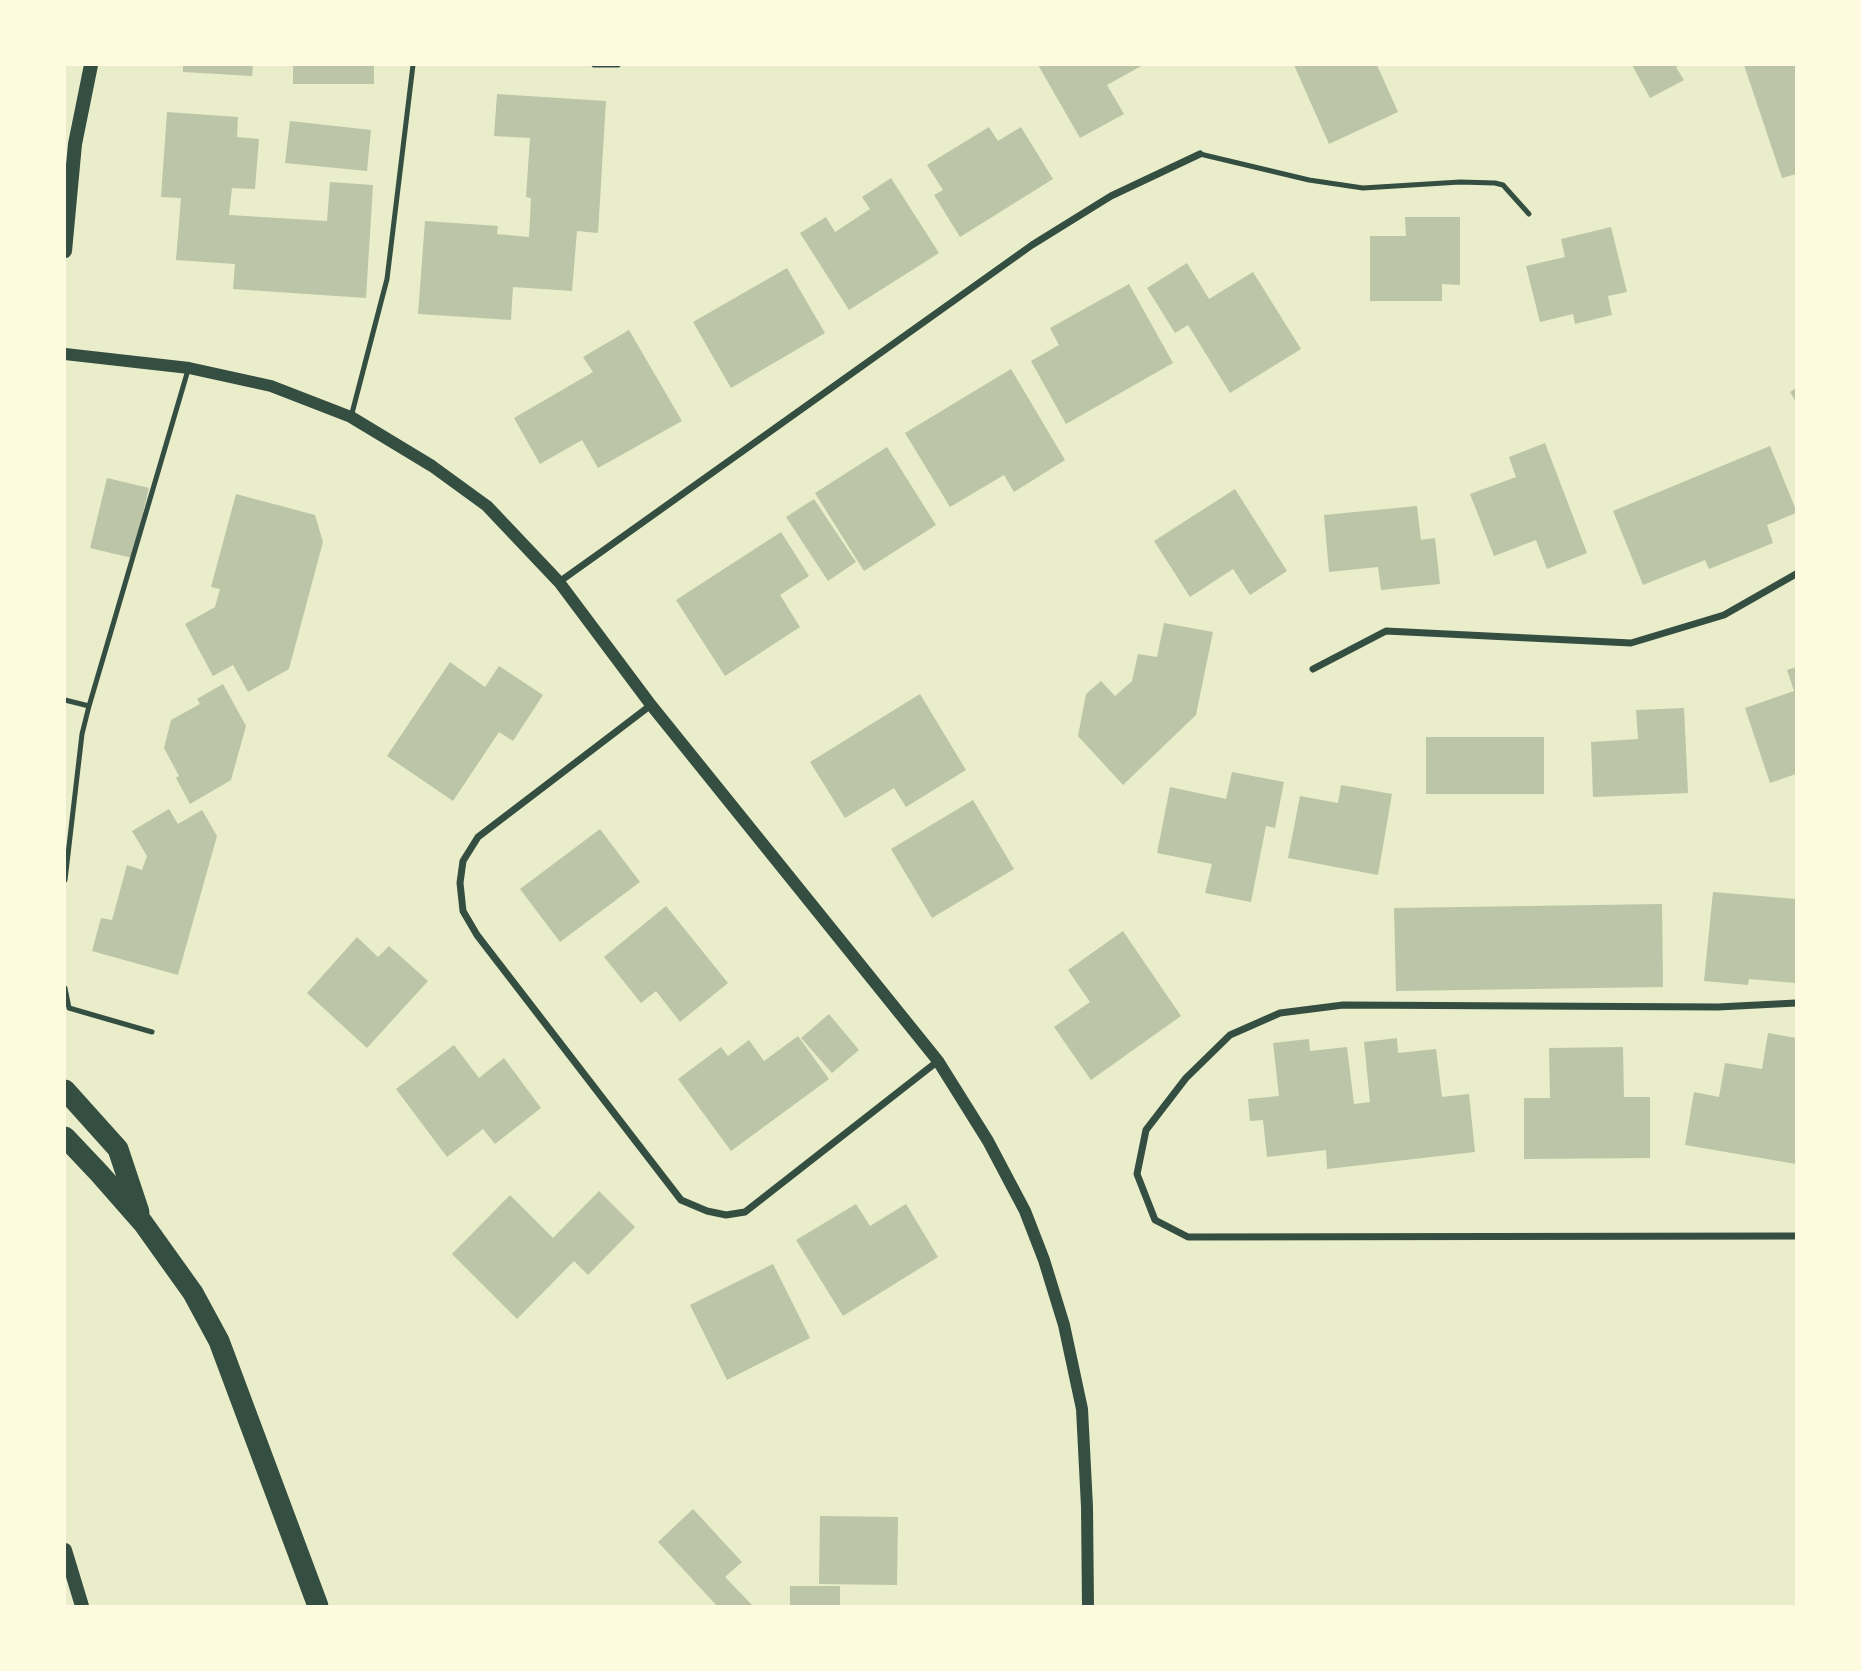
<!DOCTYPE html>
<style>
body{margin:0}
#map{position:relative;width:1861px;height:1671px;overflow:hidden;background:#e9edc9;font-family:"Open Sans",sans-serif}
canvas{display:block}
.frame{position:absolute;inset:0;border:66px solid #fefae0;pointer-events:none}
</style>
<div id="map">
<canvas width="1861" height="1671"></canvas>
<div class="frame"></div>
</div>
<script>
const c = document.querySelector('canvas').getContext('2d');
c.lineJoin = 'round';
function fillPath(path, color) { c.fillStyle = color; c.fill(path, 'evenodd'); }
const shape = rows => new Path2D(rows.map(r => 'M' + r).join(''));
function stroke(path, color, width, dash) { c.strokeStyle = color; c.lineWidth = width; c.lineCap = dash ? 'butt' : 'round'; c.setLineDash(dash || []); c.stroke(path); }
fillPath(shape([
 [183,65,253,65,252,76,183,72],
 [293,65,374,65,374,84,293,84],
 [1038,65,1143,65,1107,85,1124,114,1080,138],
 [1294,65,1377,65,1398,112,1329,144],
 [1632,65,1681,65,1676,67,1684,80,1650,98],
 [1744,65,1796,65,1796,174,1782,178],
 [497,94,606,101,598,233,577,231,572,291,513,287,511,320,418,314,425,221,498,226,497,234,529,237,531,198,526,197,530,138,494,136],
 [167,112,238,117,237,137,259,139,255,189,232,188,229,215,327,221,330,182,373,185,366,298,233,289,235,264,176,260,181,198,161,197],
 [290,121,371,130,367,171,285,163],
 [989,127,998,141,1021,127,1053,179,960,237,934,195,943,190,927,165],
 [891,178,939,253,849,310,800,233,826,217,835,232,870,209,862,197],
 [1405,217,1460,217,1460,285,1442,284,1442,301,1370,301,1370,236,1406,236],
 [1611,227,1627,292,1608,296,1612,315,1575,324,1573,314,1540,322,1526,266,1565,257,1561,239],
 [1187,263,1209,299,1253,272,1301,349,1230,393,1188,325,1175,333,1147,288],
 [787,268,825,333,731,388,693,322],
 [1129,284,1173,363,1066,424,1031,361,1059,345,1050,328],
 [629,330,682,421,598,468,582,440,540,464,514,418,593,372,583,357],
 [1011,369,1065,460,1014,492,1004,475,950,507,905,433],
 [1796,388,1796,402,1790,392],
 [1545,443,1587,553,1547,569,1536,540,1494,556,1470,494,1516,477,1509,457],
 [1770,446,1796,510,1796,513,1767,525,1773,543,1709,569,1705,560,1643,585,1613,511],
 [887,447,936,525,864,571,815,493],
 [107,478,149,488,132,558,90,548],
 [1235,489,1287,571,1250,595,1233,569,1190,597,1154,541],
 [236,494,315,515,323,542,289,669,248,692,233,665,213,676,185,624,215,607,220,589,211,587],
 [814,499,856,562,828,581,786,517],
 [1417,506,1421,540,1435,538,1440,584,1381,590,1378,567,1329,572,1324,515],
 [781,532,809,576,780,595,800,627,725,676,676,600],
 [1164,623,1213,632,1196,715,1123,785,1078,736,1086,694,1101,681,1115,696,1132,681,1138,654,1157,657],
 [450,662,485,687,499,666,543,695,513,741,499,732,453,801,387,756],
 [1796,667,1796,774,1770,783,1745,708,1794,691,1787,670],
 [223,684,246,726,231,780,190,804,176,778,179,776,164,748,171,720,200,704,197,699],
 [920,694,966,770,906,807,894,788,845,818,810,762],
 [1684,708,1688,793,1593,797,1591,742,1638,739,1636,710],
 [1426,737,1544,737,1544,794,1426,794],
 [1232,772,1284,782,1275,828,1266,826,1251,902,1205,893,1212,864,1157,853,1170,787,1226,799],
 [1341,785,1392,794,1378,875,1288,858,1300,796,1338,803],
 [973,800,1014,869,932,918,891,849],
 [169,809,178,824,202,810,217,836,178,975,92,951,101,918,112,920,127,865,142,870,147,856,132,831],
 [600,829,640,882,560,942,520,889],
 [1713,892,1796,899,1796,983,1749,979,1748,985,1704,981],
 [1662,904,1663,987,1396,991,1394,908],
 [666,906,728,983,680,1022,656,991,641,1003,604,957],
 [1123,931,1181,1016,1091,1080,1054,1027,1090,1002,1068,970],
 [357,937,378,957,389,946,428,981,367,1048,307,993],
 [829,1014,859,1050,832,1073,801,1038],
 [1768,1033,1796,1038,1796,1164,1685,1145,1694,1092,1719,1097,1725,1063,1762,1069],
 [798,1036,829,1079,731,1151,678,1079,721,1047,728,1056,749,1040,764,1061],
 [1397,1038,1398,1053,1436,1049,1442,1097,1469,1094,1475,1152,1327,1169,1326,1150,1267,1157,1263,1120,1250,1121,1248,1099,1279,1096,1273,1043,1309,1039,1310,1051,1347,1047,1354,1104,1370,1102,1364,1042],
 [454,1045,479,1078,504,1058,541,1108,495,1144,483,1129,447,1157,396,1089],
 [1623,1047,1624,1097,1650,1097,1650,1158,1524,1159,1524,1098,1550,1098,1549,1048],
 [599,1191,635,1227,588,1275,574,1261,517,1319,452,1254,510,1195,553,1238],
 [856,1204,870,1226,906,1204,938,1257,843,1316,796,1240],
 [773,1264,810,1338,727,1380,690,1305],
 [693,1509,742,1562,725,1577,753,1606,717,1606,658,1542],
 [820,1516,898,1517,897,1585,819,1584],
 [790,1586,840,1586,840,1606,790,1606]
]), '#bcc5a7');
stroke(shape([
 [594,65,618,65],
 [1200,154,1309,180,1363,188,1460,182,1495,183,1503,185,1529,214],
 [351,417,387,279,413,65],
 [65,700,89,706,82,734,65,880],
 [89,706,188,370],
 [65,988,69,1008,152,1032]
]), '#344e41', 5);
stroke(shape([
 [559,582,1032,245,1111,196,1200,154],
 [1313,669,1386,631,1631,643,1724,615,1796,574],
 [651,705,478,837,463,861,460,883,463,911,477,935,681,1200,707,1211,726,1215,745,1212,938,1061],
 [1796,1003,1718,1007,1343,1005,1280,1013,1230,1035,1186,1078,1146,1130,1137,1174,1155,1220,1188,1237,1796,1236]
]), '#344e41', 7);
stroke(shape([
 [65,354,189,368,271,386,351,417,432,466,487,506,559,582,651,705,938,1061,988,1141,1025,1211,1044,1260,1064,1325,1082,1409,1087,1507,1088,1606]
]), '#344e41', 12);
stroke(shape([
 [65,251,75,144,91,65],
 [65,1550,82,1606]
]), '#344e41', 14);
stroke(shape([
 [65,1090,118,1149,139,1212],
 [65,1137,100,1174,143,1223,193,1293,219,1341,318,1606]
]), '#344e41', 21);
</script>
